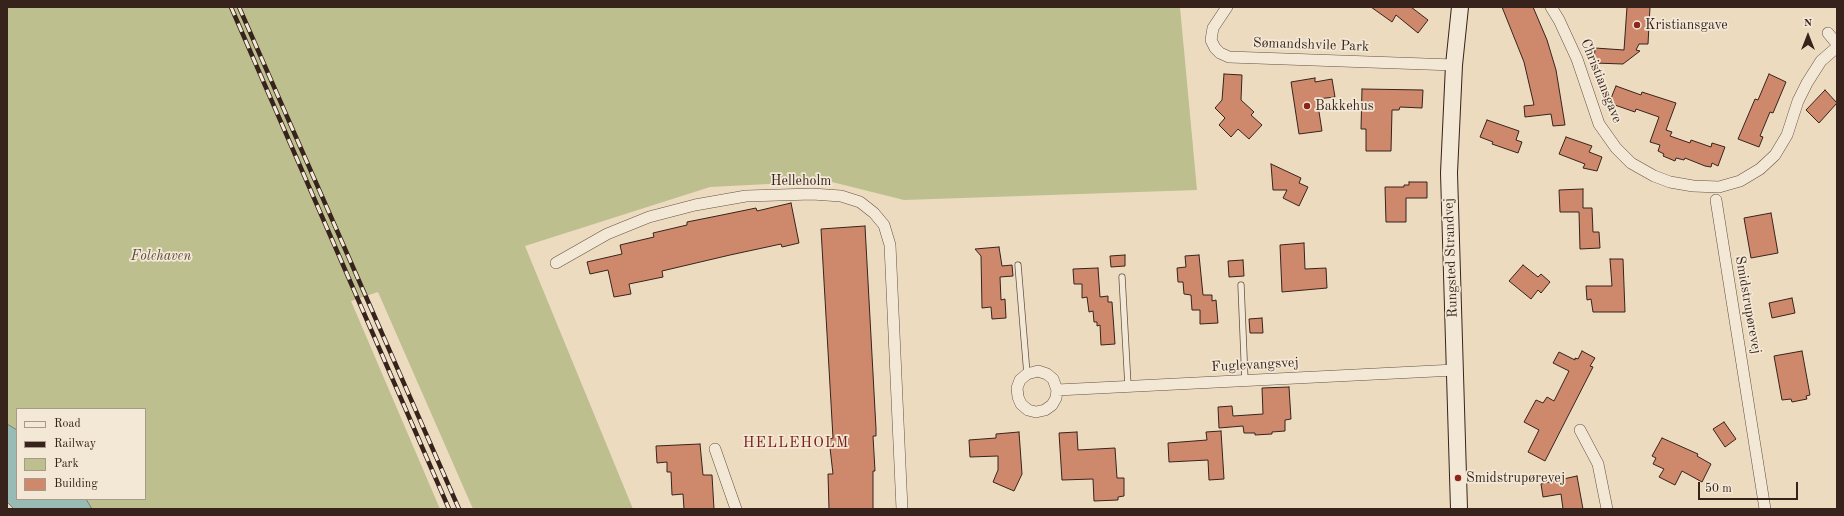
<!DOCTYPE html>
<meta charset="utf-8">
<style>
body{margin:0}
#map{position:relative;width:1844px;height:516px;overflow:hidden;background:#eddbc0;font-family:"Old Standard TT",serif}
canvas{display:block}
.frame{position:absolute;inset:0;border:8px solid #37231c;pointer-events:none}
.legend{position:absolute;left:16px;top:408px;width:130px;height:92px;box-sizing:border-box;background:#f3e8d6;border:1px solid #a8998c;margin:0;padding:5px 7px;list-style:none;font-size:12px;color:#37231c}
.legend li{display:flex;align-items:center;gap:8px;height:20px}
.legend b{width:20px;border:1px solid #a8998c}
.north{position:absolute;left:1788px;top:16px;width:40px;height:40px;-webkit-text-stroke:3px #f3e8d6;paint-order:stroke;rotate:0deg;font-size:11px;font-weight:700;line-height:16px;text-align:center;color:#37231c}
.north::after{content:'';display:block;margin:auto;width:14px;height:18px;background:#37231c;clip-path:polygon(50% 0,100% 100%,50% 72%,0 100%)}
.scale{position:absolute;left:1698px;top:482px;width:100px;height:18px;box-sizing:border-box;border:2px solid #37231c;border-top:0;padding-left:5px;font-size:12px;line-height:14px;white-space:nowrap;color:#37231c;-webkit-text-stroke:3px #f3e8d6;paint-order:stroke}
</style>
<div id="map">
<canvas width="1844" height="516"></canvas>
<div class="frame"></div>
<ul class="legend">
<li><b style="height:5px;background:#f3e8d6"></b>Road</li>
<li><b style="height:5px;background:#37231c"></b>Railway</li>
<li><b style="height:11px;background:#bdbf8f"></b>Park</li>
<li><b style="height:11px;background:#ce896d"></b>Building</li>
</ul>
<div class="north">N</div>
<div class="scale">50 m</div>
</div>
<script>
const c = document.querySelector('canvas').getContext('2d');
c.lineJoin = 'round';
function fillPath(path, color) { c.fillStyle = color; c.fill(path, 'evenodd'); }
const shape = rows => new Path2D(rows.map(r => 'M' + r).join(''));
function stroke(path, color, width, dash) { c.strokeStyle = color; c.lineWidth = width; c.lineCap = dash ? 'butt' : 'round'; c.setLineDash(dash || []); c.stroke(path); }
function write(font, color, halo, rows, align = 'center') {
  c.font = font + ' "Old Standard TT",serif'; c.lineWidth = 3.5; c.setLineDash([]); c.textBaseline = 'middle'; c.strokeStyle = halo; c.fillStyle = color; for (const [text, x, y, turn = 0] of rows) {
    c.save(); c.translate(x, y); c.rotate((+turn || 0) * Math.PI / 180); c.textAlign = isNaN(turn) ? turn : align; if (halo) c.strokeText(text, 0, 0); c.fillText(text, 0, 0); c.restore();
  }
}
fillPath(shape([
 [7,7,1180,7,1197,190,904,200,828,181,710,187,525,246,633,509,473,509,378,292,351,301,440,509,92,509,86,499,145,499,145,409,17,409,17,430,7,424]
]), '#bdbf8f');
const water = shape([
 [7,424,17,430,17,499,86,499,92,509,14,509,7,502,7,424]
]);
fillPath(water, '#99bbb5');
stroke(water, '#727e78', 1);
const building = shape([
 [1371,7,1411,7,1428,20,1418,33,1396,15,1392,22,1371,7],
 [1502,7,1533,7,1547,40,1556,70,1565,125,1553,126,1551,114,1525,117,1524,106,1534,105,1524,62,1502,7],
 [1627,7,1650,7,1648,44,1639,44,1636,50,1640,51,1623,64,1594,63,1595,48,1624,50,1627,7],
 [1224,74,1242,75,1241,100,1254,112,1251,115,1262,125,1249,139,1238,129,1231,137,1219,125,1225,118,1215,108,1222,100,1224,74],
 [1769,74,1786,82,1773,113,1770,112,1760,136,1763,137,1759,147,1738,139,1755,99,1758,100,1769,74],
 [1315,78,1315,82,1332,79,1335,97,1317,99,1322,131,1299,134,1291,82,1315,78],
 [1616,86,1641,95,1642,92,1676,103,1666,130,1672,132,1670,136,1690,143,1691,140,1711,147,1712,143,1725,147,1718,166,1712,163,1711,167,1705,166,1685,158,1684,160,1676,158,1675,161,1663,156,1664,154,1658,151,1660,145,1650,142,1659,117,1636,109,1635,112,1609,103,1616,86],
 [1362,89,1423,90,1422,108,1400,107,1399,110,1392,110,1391,151,1366,151,1366,129,1361,129,1362,89],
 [1825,90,1837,103,1819,123,1806,110,1825,90],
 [1487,120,1519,131,1516,140,1522,142,1518,153,1492,144,1493,142,1480,137,1487,120],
 [1566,137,1592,146,1589,152,1602,157,1597,171,1583,168,1585,164,1559,154,1566,137],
 [1271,164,1301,178,1299,183,1308,187,1299,206,1283,198,1287,190,1273,190,1271,164],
 [1409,182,1427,182,1427,198,1406,198,1406,222,1386,222,1385,187,1404,187,1404,185,1409,185,1409,182],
 [1583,189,1583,208,1592,208,1593,232,1599,232,1600,248,1580,249,1579,212,1560,212,1559,190,1583,189],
 [791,203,799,243,782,247,781,244,730,255,662,271,663,277,629,284,631,294,614,297,608,270,590,274,587,262,622,254,620,245,654,237,653,233,687,225,687,222,722,215,756,208,757,211,791,203],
 [1771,213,1778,253,1751,258,1744,218,1771,213],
 [865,226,876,429,876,436,873,436,875,471,873,471,873,509,829,509,828,474,833,474,829,439,833,438,821,229,865,226],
 [1304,243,1305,269,1326,268,1327,288,1282,292,1280,245,1304,243],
 [999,247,1002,266,1012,265,1013,276,1000,277,1001,300,1005,299,1006,318,992,319,991,307,982,308,981,256,975,249,999,247],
 [1125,255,1125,266,1111,267,1110,256,1125,255],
 [1199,255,1203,295,1212,295,1212,301,1216,300,1218,323,1200,324,1200,310,1192,310,1191,295,1184,294,1183,282,1178,282,1177,268,1186,267,1185,256,1199,255],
 [1610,259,1623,259,1625,312,1593,312,1591,299,1587,300,1586,286,1612,286,1610,259],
 [1243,260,1244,276,1229,277,1228,261,1243,260],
 [1523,265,1538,277,1541,274,1550,282,1541,293,1538,290,1531,299,1509,281,1523,265],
 [1098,268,1100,297,1108,296,1108,302,1112,302,1115,344,1101,345,1100,325,1097,326,1097,322,1094,322,1093,311,1089,312,1087,297,1082,298,1082,284,1074,284,1073,269,1098,268],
 [1792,298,1795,313,1772,318,1769,303,1792,298],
 [1262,318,1263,333,1250,333,1249,319,1262,318],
 [1582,351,1595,358,1590,366,1593,367,1545,461,1528,452,1539,430,1524,422,1536,400,1543,403,1547,397,1554,401,1569,371,1553,363,1559,352,1575,360,1575,358,1578,359,1582,351],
 [1802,351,1810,395,1806,396,1807,399,1792,402,1791,399,1782,400,1774,356,1802,351],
 [1289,387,1291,419,1285,420,1285,431,1272,432,1272,434,1255,435,1255,433,1244,433,1243,426,1219,428,1218,407,1232,406,1233,416,1263,414,1262,388,1289,387],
 [1724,422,1736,439,1725,447,1713,429,1724,422],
 [1221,431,1224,479,1209,480,1208,460,1169,462,1168,443,1207,440,1206,432,1221,431],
 [1019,432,1022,474,1014,491,993,482,998,470,998,456,970,457,969,440,996,438,996,434,1019,432],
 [1077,432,1078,450,1115,448,1117,478,1124,478,1124,496,1118,497,1118,500,1094,501,1093,479,1062,480,1059,433,1077,432],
 [1662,438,1698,454,1697,456,1711,464,1702,482,1682,471,1675,485,1659,477,1664,469,1653,464,1656,458,1652,456,1662,438],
 [700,444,703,475,712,475,714,509,684,509,683,494,672,495,671,472,667,472,667,462,657,463,656,446,700,444],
 [1577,476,1583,509,1563,509,1561,494,1543,497,1541,484,1577,476]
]);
fillPath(building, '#ce896d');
stroke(building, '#37231c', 1);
const lane = shape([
 [1018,265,1027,374],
 [1122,277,1128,386],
 [1241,285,1245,381]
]);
const street = shape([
 [1227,7,1213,28,1211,40,1215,48,1220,53,1229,57,1454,65],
 [1551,7,1559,20,1577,59,1599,124,1616,148,1631,163,1654,176,1670,182,1693,186,1719,187,1740,181,1760,169,1775,155,1787,135,1798,101,1807,83,1821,61,1837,47],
 [1828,33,1837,44],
 [1716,200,1765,509],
 [556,263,607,234,649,217,695,205,746,196,812,194,841,196,860,202,874,213,884,225,890,245,902,509],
 [1057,390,1053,379,1047,374,1038,371,1027,374,1020,380,1017,388,1018,397,1021,404,1028,410,1036,412,1045,410,1052,405,1056,398,1057,390,1455,370],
 [1580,430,1598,464,1607,509],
 [715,449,736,509]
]);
const secondary = shape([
 [1459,509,1449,173,1454,65,1460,7]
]);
stroke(lane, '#645145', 7);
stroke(street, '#645145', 12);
stroke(secondary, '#37231c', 18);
stroke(lane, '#f3e8d6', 5.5);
stroke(street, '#f3e8d6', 11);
stroke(secondary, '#f3e8d6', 16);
const rail = shape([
 [231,7,449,509],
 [239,7,459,509]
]);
stroke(rail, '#37231c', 4.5);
stroke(rail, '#f3e8d6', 3, [9]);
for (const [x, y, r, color] of [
 [1637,25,4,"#8f2418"],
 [1307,106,4,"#8f2418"],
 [1458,478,4,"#8f2418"]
]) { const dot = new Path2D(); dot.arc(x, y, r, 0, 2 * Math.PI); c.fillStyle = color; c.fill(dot); stroke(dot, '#f3e8d6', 1.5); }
write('14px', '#37231c', '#f3e8d6', [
 ["Kristiansgave",1645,25],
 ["Bakkehus",1315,106],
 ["Smidstrupørevej",1466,478]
], 'left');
write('14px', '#37231c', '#f3e8d6', [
 ["Sømandshvile Park",1311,45,2],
 ["Christiansgave",1601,81,68],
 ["Helleholm",801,181],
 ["Rungsted Strandvej",1451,258,-92],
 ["Smidstrupørevej",1748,305,80],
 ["Fuglevangsvej",1255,365,-3]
]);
write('italic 14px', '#584a39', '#f3e8d6', [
 ["Folehaven",161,256]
]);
c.letterSpacing = '1px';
write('15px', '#7a1f14', '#f3e8d6', [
 ["HELLEHOLM",796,443]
]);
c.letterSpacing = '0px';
</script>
